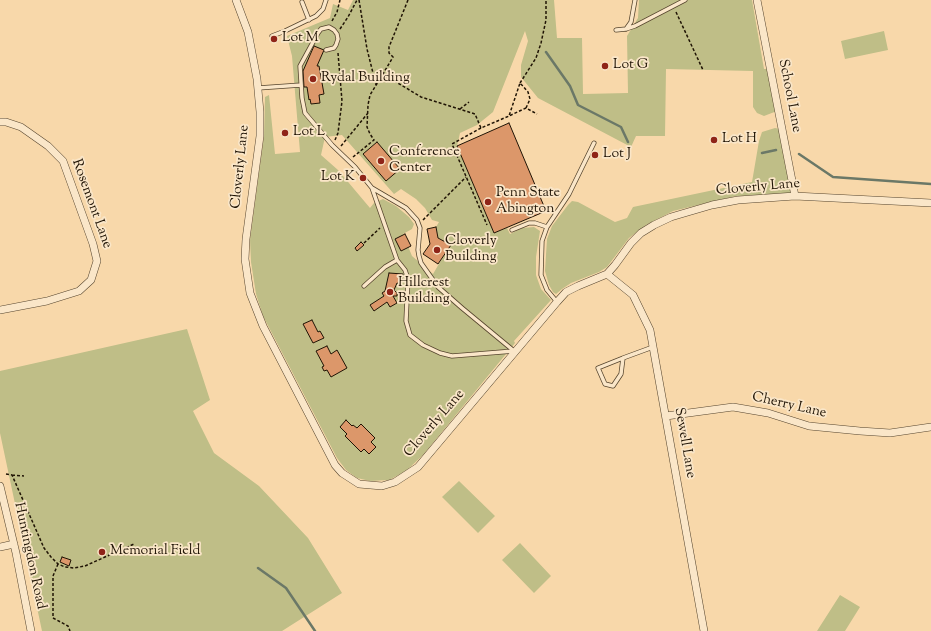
<!DOCTYPE html>
<style>
body{margin:0}
canvas{display:block;background:#f8d8aa}
</style>
<canvas width="931" height="631"></canvas>
<script>
const c = document.querySelector('canvas').getContext('2d');
c.lineJoin = 'round';
function fillPath(path, color) { c.fillStyle = color; c.fill(path, 'evenodd'); }
const shape = rows => new Path2D(rows.map(r => 'M' + r).join(''));
function stroke(path, color, width, dash) { c.strokeStyle = color; c.lineWidth = width; c.lineCap = dash ? 'butt' : 'round'; c.setLineDash(dash || []); c.stroke(path); }
function write(font, color, halo, rows, align = 'center') {
  c.font = font + ' "Sorts Mill Goudy",serif'; c.lineWidth = 3.5; c.setLineDash([]); c.textBaseline = 'middle'; c.strokeStyle = halo; c.fillStyle = color; for (const [text, x, y, turn = 0] of rows) {
    c.save(); c.translate(x, y); c.rotate((+turn || 0) * Math.PI / 180); c.textAlign = isNaN(turn) ? turn : align; if (halo) c.strokeText(text, 0, 0); c.fillText(text, 0, 0); c.restore();
  }
}
fillPath(shape([
 [353,0,554,0,557,38,582,38,583,94,628,93,627,36,638,18,639,0,752,0,764,69,768,69,777,111,764,116,757,113,753,107,753,71,666,69,665,136,636,136,631,147,538,98,521,77,521,65,528,41,525,31,493,112,477,125,460,133,457,146,494,233,507,228,510,234,522,228,534,227,540,231,536,257,536,275,541,289,551,300,514,341,515,343,423,455,406,471,389,480,370,481,357,478,346,470,337,458,263,316,256,294,251,262,250,240,264,136,265,97,269,95,275,154,300,152,292,56,287,36,330,18,333,4,348,10],
 [342,135,394,194,401,189,416,199,425,208,432,220,439,222,436,227,438,238,450,245,433,274,412,256,403,234,412,229,414,224,409,217,396,206,383,199,374,203,370,208,338,170,321,155,325,137],
 [884,31,888,50,845,59,841,41],
 [775,128,780,129,792,195,736,196,673,211,646,225,629,238,607,267,599,272,571,283,562,289,556,294,553,292,549,285,545,271,547,239,552,226,568,205,572,201,578,202,615,222,627,218,633,207,752,182,759,141,762,132],
 [187,329,210,400,193,411,214,453,259,486,308,538,342,593,282,631,42,631,0,433,0,371],
 [459,481,495,516,478,533,442,497],
 [520,543,551,576,534,593,502,560],
 [840,595,860,607,845,631,817,631]
]), '#bfbe87');
stroke(shape([
 [546,52,570,86,578,105,621,127,628,142],
 [762,153,776,150],
 [799,154,833,177,931,184],
 [258,568,286,588,315,631]
]), '#6b7867', 2.5);
const building = shape([
 [314,46,324,50,317,66,319,66,324,94,319,95,320,103,311,104,310,99,309,100,307,87,304,87,303,71,314,46],
 [509,123,546,211,494,233,457,146,509,123],
 [377,142,400,169,386,181,363,154,377,142],
 [436,227,438,238,451,245,438,264,423,254,430,244,427,229,436,227],
 [405,234,411,246,401,251,395,239,405,234],
 [361,242,364,245,357,251,355,248,361,242],
 [389,273,403,274,401,284,397,283,394,290,397,293,397,296,393,296,397,303,390,307,387,302,374,311,370,305,384,296,382,293,385,291,389,273],
 [312,320,318,332,320,331,324,338,313,343,303,324,312,320],
 [327,346,331,354,337,350,347,368,331,377,327,370,324,371,322,367,324,366,316,351,327,346],
 [346,420,352,426,353,425,357,428,361,424,375,438,371,442,376,447,369,454,364,449,361,452,345,436,347,434,340,427,346,420],
 [62,557,71,560,69,566,60,562,62,557]
]);
fillPath(building, '#dc976a');
stroke(building, '#201405', 1);
const service = shape([
 [302,2,309,20],
 [626,29,631,22,635,0],
 [616,30,626,29,635,26,685,0],
 [272,36,285,31,316,16,323,9,326,0],
 [326,50,334,48,336,45,338,39,337,34,334,30,329,27,321,29,318,33,300,66,302,98,305,113,332,145,355,167,372,188,406,208,417,220,420,228,418,250,419,256,421,263,438,287,462,308,514,351],
 [258,88,301,85],
 [372,188,397,260,405,270,408,279,406,321,410,335,423,345,440,353,452,356,514,351],
 [512,230,529,223,535,223,547,227],
 [364,286,385,267,397,260],
 [557,302,547,290,541,275,542,241,547,227,569,194,594,143],
 [623,358,598,368,605,384,613,386,621,374,623,358,653,347]
]);
const minor = shape([
 [236,0,248,32,257,79,260,112,260,136,246,239,245,259,250,293,263,326,335,465,342,473,359,484,382,486,395,482,418,467,557,302,566,292,578,286,607,274,615,265,631,243,641,233,654,225,671,217,688,212,712,205,738,200,795,196,931,203],
 [757,0,795,196],
 [0,122,6,122,21,127,48,146,63,161,93,244,97,261,91,280,79,291,47,301,0,310],
 [607,274,633,295,650,330,704,631],
 [666,416,733,407,768,413,809,426,860,431,890,433,931,427],
 [0,486,16,553,31,631],
 [0,547,14,544]
]);
stroke(service, '#56452e', 5);
stroke(minor, '#56452e', 8);
stroke(shape([
 [359,0,367,49,376,85],
 [408,0,389,47,389,53,393,57,383,74,421,97,475,114,481,128,509,116],
 [676,12,703,70],
 [332,21,337,12,340,0],
 [340,29,348,17,357,0],
 [520,83,536,58,541,43,546,20,546,0],
 [526,108,530,99,528,92,520,83,509,116,526,108,537,114],
 [460,109,469,102],
 [481,128,452,144,487,225],
 [335,140,338,133,342,101,338,53],
 [341,146,368,113],
 [353,157,374,140,370,134,367,127,368,105,370,95,383,74],
 [423,220,466,177],
 [364,243,380,228],
 [6,474,12,475,44,548,51,557,58,564,65,567,74,568,85,566,134,544],
 [12,475,24,476],
 [58,564,53,576,53,618,68,626,70,631]
]), '#201405', 1.5, [3, 2]);
stroke(service, '#fae6c8', 3.5);
stroke(minor, '#fae6c8', 7);
for (const [x, y, r, color] of [
 [274,39,4,"#8f2418"],
 [605,66,4,"#8f2418"],
 [313,79,4,"#8f2418"],
 [285,133,4,"#8f2418"],
 [714,140,4,"#8f2418"],
 [595,155,4,"#8f2418"],
 [381,161,4,"#8f2418"],
 [363,178,4,"#8f2418"],
 [488,202,4,"#8f2418"],
 [437,250,4,"#8f2418"],
 [390,292,4,"#8f2418"],
 [102,552,4,"#8f2418"]
]) { const dot = new Path2D(); dot.arc(x, y, r, 0, 2 * Math.PI); c.fillStyle = color; c.fill(dot); stroke(dot, '#fae6c8', 1.5); }
write('14px', '#201405', '#fae6c8', [
 ["Lot M",282,39],
 ["Lot G",613,66],
 ["Rydal Building",321,79],
 ["Lot L",293,133],
 ["Lot H",722,140],
 ["Conference",389,153],
 ["Center",389,169],
 ["Lot J",603,155],
 ["Lot K",355,178,"right"],
 ["Penn State",496,194],
 ["Abington",496,210],
 ["Cloverly",445,242],
 ["Building",445,258],
 ["Hillcrest",398,284],
 ["Building",398,300],
 ["Memorial Field",110,552]
], 'left');
write('14px', '#201405', '#fae6c8', [
 ["School Lane",789,96,79],
 ["Cloverly Lane",241,167,-84],
 ["Cloverly Lane",758,188,-5],
 ["Rosemont Lane",91,204,70],
 ["Cherry Lane",789,406,13],
 ["Cloverly Lane",435,424,-49],
 ["Sewell Lane",684,443,80],
 ["Huntingdon Road",29,556,78]
]);
</script>
